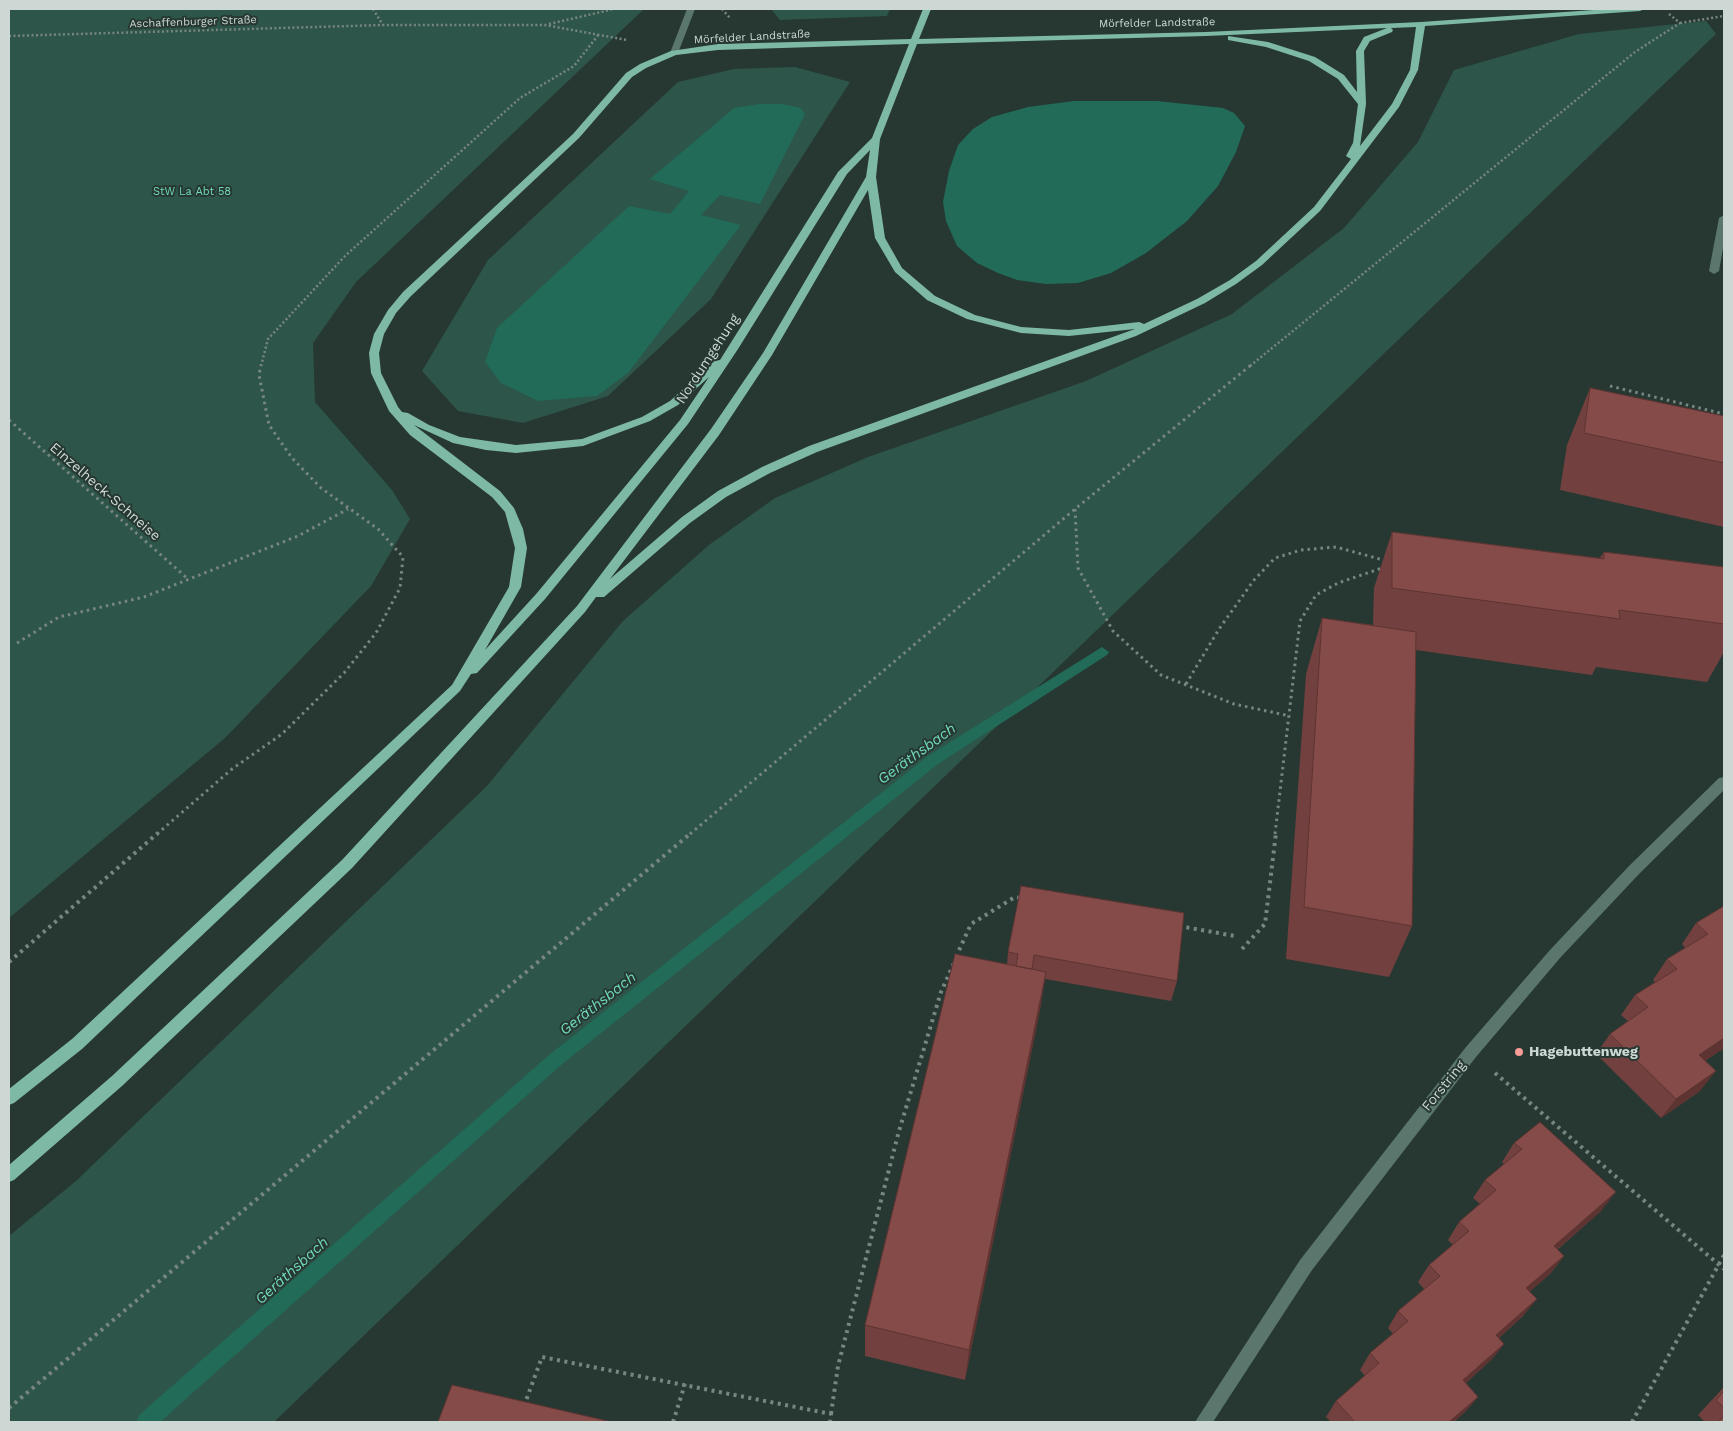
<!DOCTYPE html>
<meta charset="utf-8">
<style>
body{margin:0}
#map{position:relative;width:1733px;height:1431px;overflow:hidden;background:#273832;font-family:"Work Sans",sans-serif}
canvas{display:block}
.frame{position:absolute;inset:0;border:10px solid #cdd8d4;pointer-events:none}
</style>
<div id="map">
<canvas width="1733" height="1431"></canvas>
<div class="frame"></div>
</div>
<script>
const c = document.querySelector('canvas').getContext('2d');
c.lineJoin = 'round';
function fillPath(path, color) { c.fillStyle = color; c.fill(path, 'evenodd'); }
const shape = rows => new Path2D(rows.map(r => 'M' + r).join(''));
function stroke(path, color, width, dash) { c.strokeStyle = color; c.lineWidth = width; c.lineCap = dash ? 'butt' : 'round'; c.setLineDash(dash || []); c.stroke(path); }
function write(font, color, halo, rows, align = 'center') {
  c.font = font + ' "Work Sans",sans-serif'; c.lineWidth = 4; c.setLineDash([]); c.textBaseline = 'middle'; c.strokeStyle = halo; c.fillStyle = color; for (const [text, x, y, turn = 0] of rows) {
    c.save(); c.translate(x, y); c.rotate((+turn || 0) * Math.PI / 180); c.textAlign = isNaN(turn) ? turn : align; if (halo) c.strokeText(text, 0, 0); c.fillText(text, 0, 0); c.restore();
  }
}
fillPath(shape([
 [9,9,644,9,356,282,313,343,315,402,392,490,410,519,371,586,225,738,9,918],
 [771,9,890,9,887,16,780,20],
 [1706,21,1716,34,274,1422,9,1422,9,1236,76,1181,486,787,623,621,709,545,775,498,868,457,1086,381,1232,314,1344,228,1418,142,1454,70,1579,34],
 [795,67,850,82,711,299,608,396,523,423,458,411,422,371,488,260,678,82,734,69]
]), '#2d5549');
fillPath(shape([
 [1074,101,1157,101,1223,108,1234,113,1245,126,1236,152,1218,186,1187,221,1146,253,1111,273,1078,283,1046,284,1017,280,998,273,977,263,957,246,946,221,943,202,949,171,958,145,973,129,992,117,1028,107],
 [760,104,782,104,801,108,805,114,760,204,720,195,701,215,741,225,628,373,597,396,538,401,501,383,485,362,497,328,629,206,670,214,689,191,650,179,734,108]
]), '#216b58');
fillPath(shape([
 [1102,647,1109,652,1107,655,938,764,561,1065,160,1422,137,1422,139,1415,549,1055,928,756,1102,647]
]), '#216b58');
stroke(shape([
 [373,9,383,25],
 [722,9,730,18],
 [1680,23,1724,16],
 [549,24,614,9],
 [9,36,383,25,545,25,627,40],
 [261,366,268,339,345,256,520,98,574,66,599,34],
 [1250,366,1635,52,1680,23,1669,14]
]), '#788681', 2.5, [2, 2.5]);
stroke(shape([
 [1610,386,1724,414],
 [9,420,188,579],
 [1075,509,1078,568,1113,631,1161,675,1234,704,1290,716],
 [17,643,59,617,144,597,298,536,348,509],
 [1186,684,1219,629,1254,580,1275,558,1301,550,1336,547,1387,561],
 [157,834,232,769,282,734,344,673,376,633,400,588,403,557,378,529,321,488,292,458,269,425,259,375,261,365],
 [690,834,1075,509,1251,365],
 [1275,834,1300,621,1316,595,1338,583,1382,568]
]), '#788681', 3, [2.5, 4]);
stroke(shape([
 [1179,926,1235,936],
 [1242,949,1265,924,1276,833],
 [956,957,971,924,1015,897,1021,898],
 [9,962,158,833],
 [1495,1073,1724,1269],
 [524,1406,542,1357,831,1414,830,1422],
 [9,1408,691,833],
 [831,1414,838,1366,899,1131,941,992,954,963],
 [673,1422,685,1384],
 [1632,1422,1724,1255]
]), '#788681', 4, [3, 4.5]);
fillPath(shape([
 [687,9,695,9,678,53,671,55,670,53,687,9],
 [1724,215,1724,242,1719,271,1714,274,1709,271,1719,218,1724,215],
 [1724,777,1724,790,1639,874,1560,958,1476,1057,1312,1270,1213,1422,1195,1422,1300,1260,1466,1047,1550,950,1629,866,1719,778,1724,777]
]), '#5b776d');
fillPath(shape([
 [923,9,931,9,919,39,1206,32,1421,22,1608,9,1644,9,1640,11,1425,26,1418,70,1399,107,1320,211,1262,265,1236,284,1205,303,1136,336,817,452,770,473,726,497,690,523,604,597,596,597,585,612,352,868,122,1086,14,1180,9,1182,9,1165,112,1076,342,860,577,606,711,429,763,353,866,177,870,150,847,174,738,349,688,424,545,599,477,673,471,674,460,691,82,1049,14,1103,9,1105,9,1089,72,1039,452,685,509,587,515,548,505,512,492,497,410,435,389,411,371,373,369,353,374,334,388,310,403,292,573,134,626,73,640,64,671,51,718,44,911,39,923,9],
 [1416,27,1410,70,1392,104,1360,146,1366,104,1364,51,1370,41,1392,32,1393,30,1391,28,1416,27],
 [1387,28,1364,37,1356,51,1357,92,1344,75,1315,57,1268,42,1228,36,1228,40,1266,47,1309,61,1338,79,1358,104,1353,143,1346,156,1351,159,1314,207,1256,261,1230,280,1197,299,1144,324,1139,322,1069,330,1021,327,975,315,935,296,902,268,885,238,876,177,880,139,917,44,1206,36,1387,28],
 [909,44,872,138,838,172,720,360,714,361,670,401,642,417,582,439,516,445,460,437,429,425,408,413,402,412,398,407,381,373,379,353,384,334,396,313,411,296,579,138,632,77,646,68,676,55,718,50,909,44],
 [868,190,875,238,895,272,927,300,967,319,1021,333,1069,336,1135,329,809,446,762,467,718,491,682,517,610,579,719,435,772,355,868,190],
 [709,377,680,420,537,593,485,650,521,587,527,548,523,529,514,508,500,491,414,425,453,443,486,450,516,453,583,446,650,421,678,405,709,377]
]), '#7eb9a6');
fillPath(shape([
 [1590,388,1724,416,1724,527,1560,490,1567,445],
 [1392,532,1600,558,1604,552,1724,567,1724,652,1707,682,1596,667,1592,675,1416,650,1412,926,1389,977,1286,959,1306,674,1322,618,1373,625,1374,588],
 [1021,886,1177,981,1171,1001,1045,979,1040,1010,965,1380,865,1356,865,1325,1007,964,1008,952],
 [1724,906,1724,1048,1705,1061,1700,1091,1661,1118,1596,1054,1610,1034,1628,1021,1621,1015,1635,995,1655,982,1653,980,1667,959,1685,948,1682,944,1696,923],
 [1514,1143,1601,1211,1557,1250,1564,1256,1550,1274,1529,1292,1523,1316,1499,1338,1504,1344,1491,1360,1466,1383,1478,1397,1465,1412,1454,1422,1331,1422,1326,1417,1336,1401,1365,1376,1360,1370,1370,1353,1393,1334,1388,1328,1398,1311,1424,1289,1418,1282,1429,1265,1453,1245,1448,1240,1459,1222,1480,1204,1473,1198,1485,1180,1504,1164,1502,1162],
 [1724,1387,1724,1422,1705,1422,1698,1415]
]), '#72403e');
fillPath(shape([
 [1046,972,1040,1010,965,1380,969,1350],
 [1724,1038,1724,1048,1683,1075,1699,1055],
 [1716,1071,1700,1091,1661,1118,1676,1099],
 [1616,1192,1601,1211,1540,1264,1554,1246],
 [1564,1256,1550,1274,1513,1306,1526,1288],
 [1537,1299,1523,1316,1483,1352,1496,1335],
 [1504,1344,1491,1360,1451,1396,1463,1380],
 [1478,1397,1465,1412,1454,1422,1449,1422]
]), '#5d3432');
const building = shape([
 [1590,388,1724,416,1724,463,1584,433,1590,388],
 [1392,532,1604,559,1604,552,1724,567,1724,624,1619,610,1620,619,1392,588,1392,532],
 [1322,618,1416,632,1412,926,1304,907,1322,618],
 [1021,886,1184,913,1177,981,1034,955,1032,969,1016,966,1018,954,1008,952,1021,886],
 [1724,906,1724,1038,1699,1055,1716,1071,1676,1099,1610,1034,1648,1007,1635,995,1677,969,1667,959,1708,934,1696,923,1724,906],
 [955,954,1046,972,969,1350,865,1325,955,954],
 [1540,1122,1616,1192,1554,1246,1564,1256,1526,1288,1537,1299,1496,1335,1504,1344,1463,1380,1478,1397,1449,1422,1355,1422,1336,1401,1379,1363,1370,1353,1408,1321,1398,1311,1440,1276,1429,1265,1469,1231,1459,1222,1496,1190,1485,1180,1522,1149,1514,1143,1540,1122],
 [452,1385,612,1422,438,1422,452,1385],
 [1724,1391,1724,1408,1716,1400,1724,1391],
 [1724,1416,1724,1422,1718,1422,1724,1416]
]);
fillPath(building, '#854b48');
stroke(building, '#5d3432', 1);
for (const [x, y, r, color] of [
 [1519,1052,5,"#f59c96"]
]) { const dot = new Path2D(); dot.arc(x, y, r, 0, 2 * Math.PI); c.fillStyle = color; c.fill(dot); stroke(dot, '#273832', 2); }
write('11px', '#cdd8d4', '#273832', [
 ["Aschaffenburger Straße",193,22,-2],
 ["Mörfelder Landstraße",1157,23,-1],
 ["Mörfelder Landstraße",752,37,-3]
]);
write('11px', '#70daba', '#273832', [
 ["StW La Abt 58",192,192]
]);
write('14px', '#cdd8d4', '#273832', [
 ["Nordumgehung",708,359,-57],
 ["Einzelheck-Schneise",105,492,41],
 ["Forstring",1444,1086,-51]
]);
write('bold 14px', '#cdd8d4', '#273832', [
 ["Hagebuttenweg",1529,1052]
], 'left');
write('italic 15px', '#6fd9ba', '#273832', [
 ["Geräthsbach",917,754,-36],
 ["Geräthsbach",598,1004,-38],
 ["Geräthsbach",292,1271,-42]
]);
</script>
